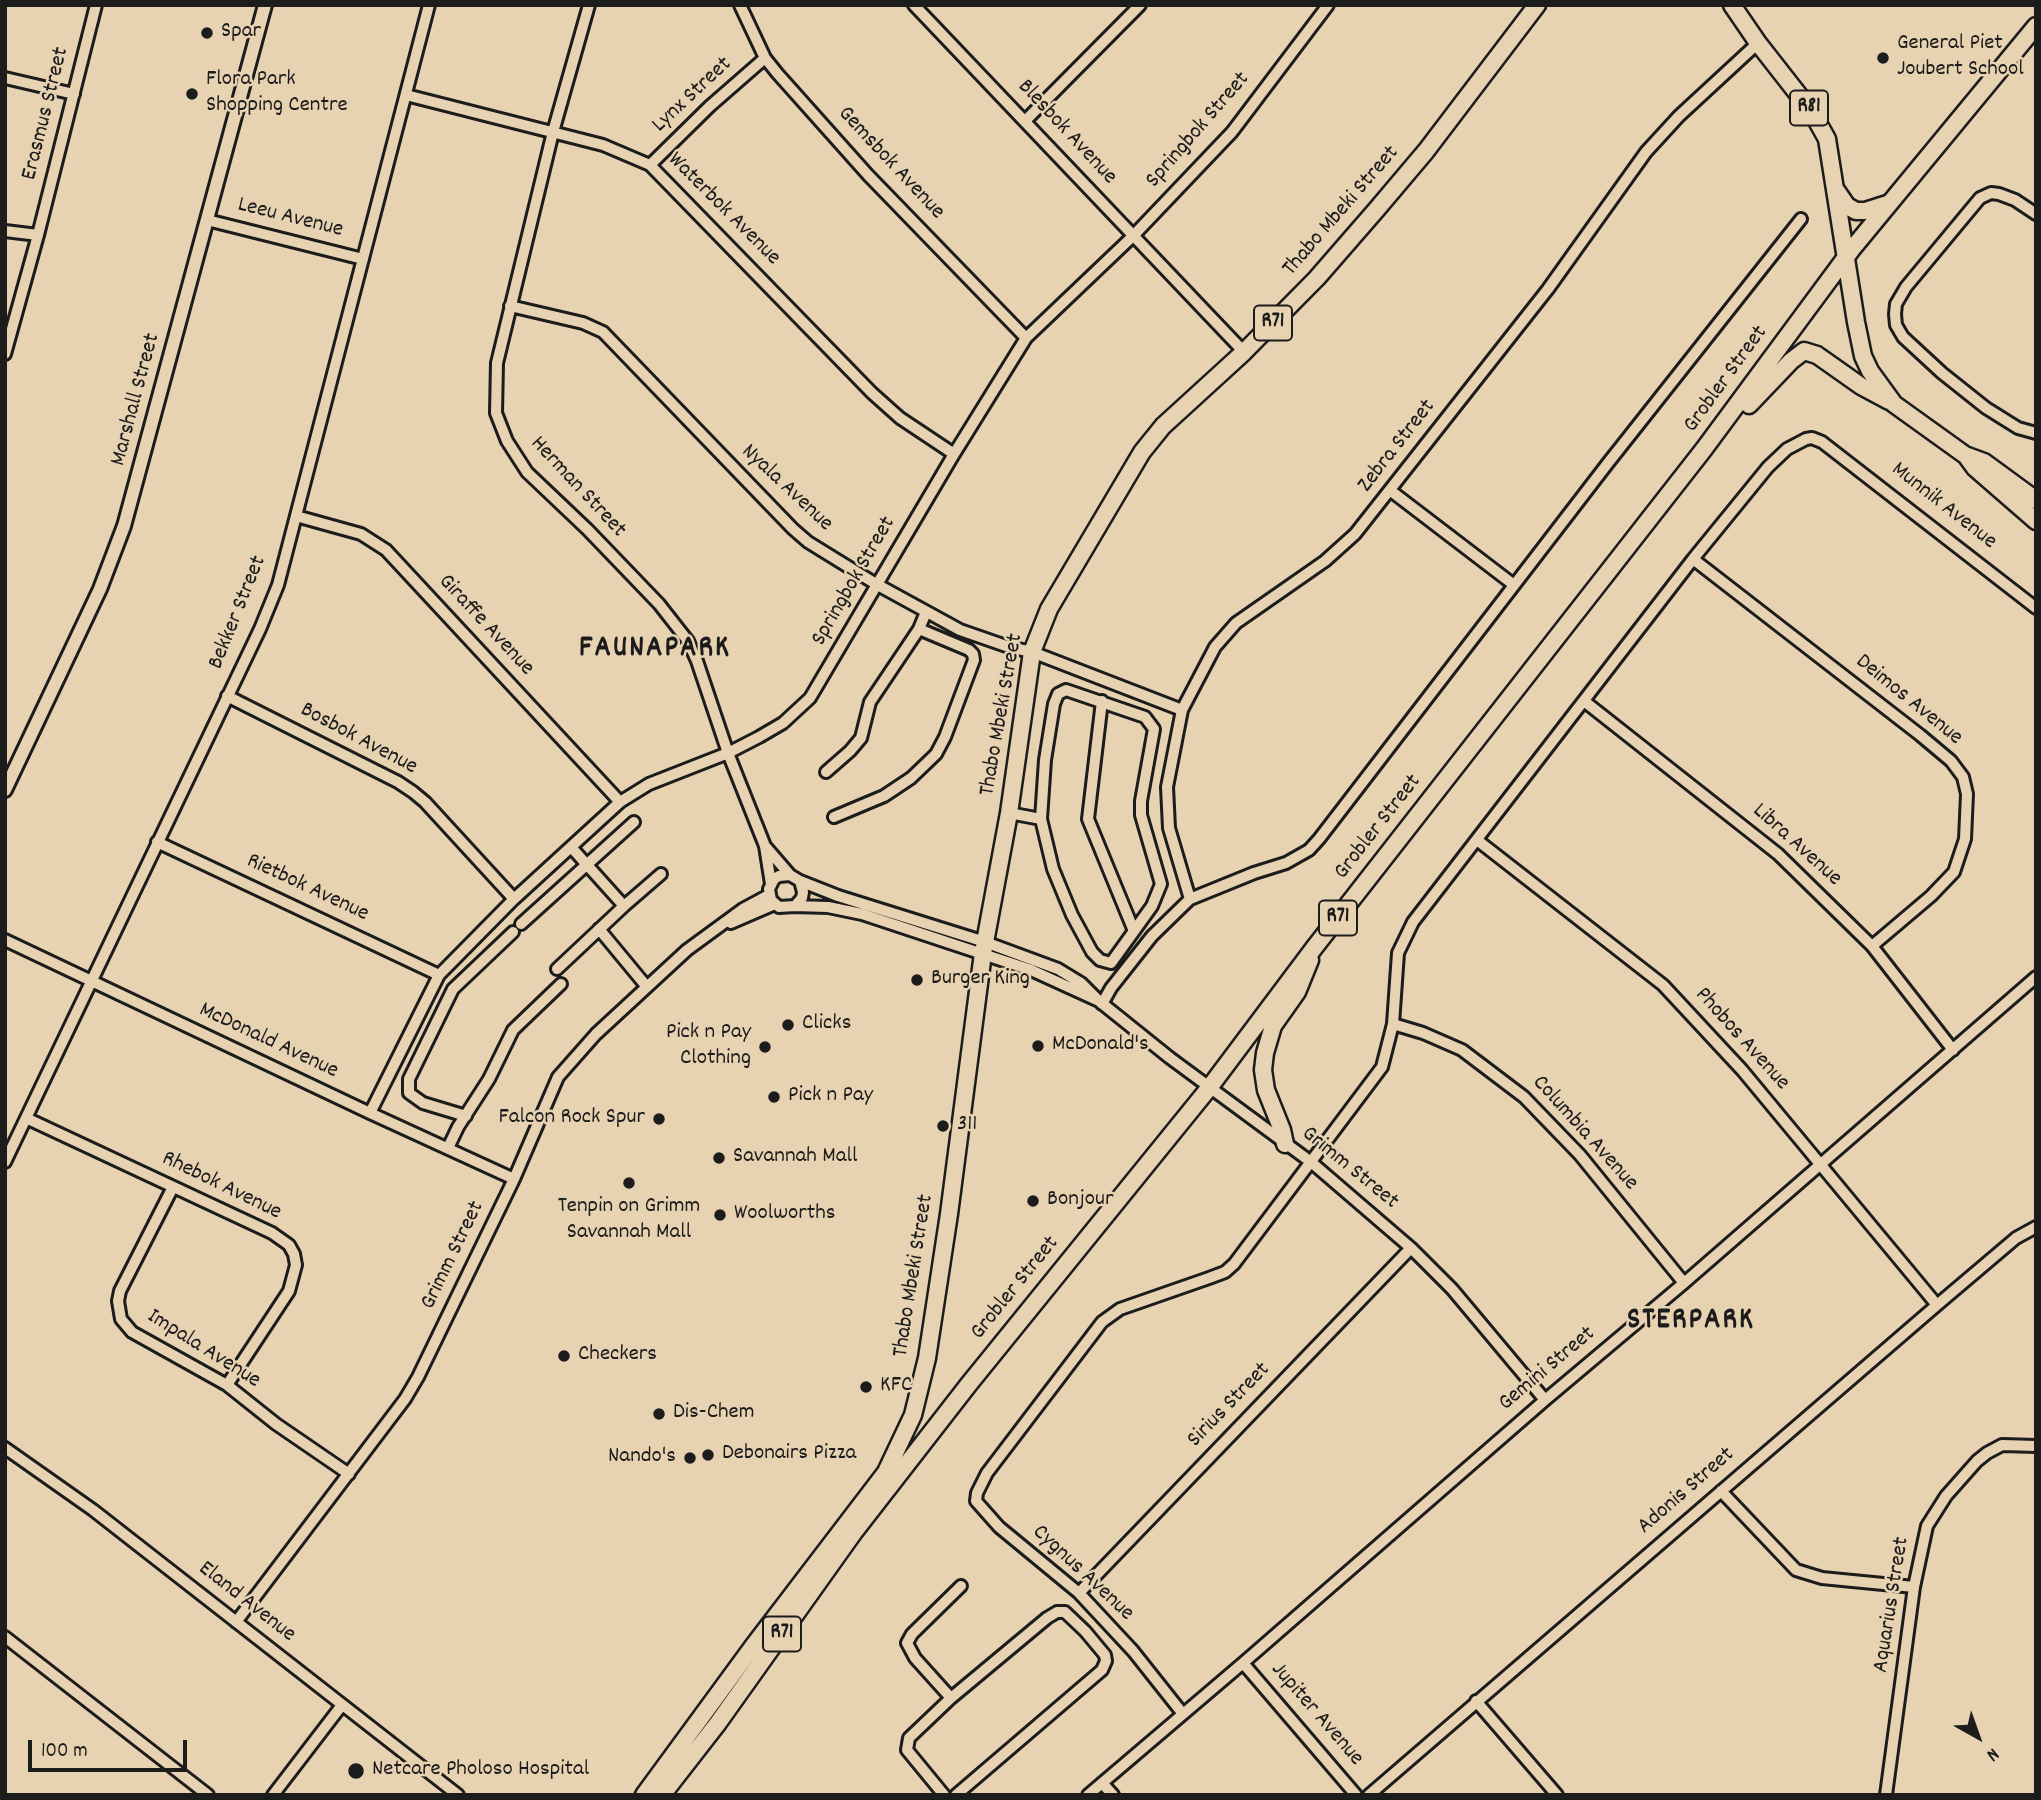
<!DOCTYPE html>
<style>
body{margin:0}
#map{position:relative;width:2041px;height:1800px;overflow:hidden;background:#e7d2b1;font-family:Dekko,sans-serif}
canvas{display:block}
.frame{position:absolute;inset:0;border:7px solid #1c1c1c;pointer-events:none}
.north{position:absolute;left:1943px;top:1702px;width:70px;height:70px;-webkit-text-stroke:5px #e7d2b1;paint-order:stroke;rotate:140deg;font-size:19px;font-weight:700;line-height:28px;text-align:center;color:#1c1c1c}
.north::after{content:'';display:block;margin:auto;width:24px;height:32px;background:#1c1c1c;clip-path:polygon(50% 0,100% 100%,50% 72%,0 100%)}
.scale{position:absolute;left:28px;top:1740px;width:159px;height:32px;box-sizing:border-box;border:4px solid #1c1c1c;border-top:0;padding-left:9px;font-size:21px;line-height:24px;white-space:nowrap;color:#1c1c1c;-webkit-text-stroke:5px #e7d2b1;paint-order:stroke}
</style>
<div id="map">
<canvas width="2041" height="1800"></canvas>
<div class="frame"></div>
<div class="north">N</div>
<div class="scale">100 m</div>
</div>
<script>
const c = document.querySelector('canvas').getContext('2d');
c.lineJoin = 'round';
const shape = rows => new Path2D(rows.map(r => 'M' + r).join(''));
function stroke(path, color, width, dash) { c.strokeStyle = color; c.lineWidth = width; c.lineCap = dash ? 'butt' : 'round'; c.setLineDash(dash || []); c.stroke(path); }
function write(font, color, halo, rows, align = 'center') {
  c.font = font + ' Dekko,sans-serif'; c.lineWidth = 5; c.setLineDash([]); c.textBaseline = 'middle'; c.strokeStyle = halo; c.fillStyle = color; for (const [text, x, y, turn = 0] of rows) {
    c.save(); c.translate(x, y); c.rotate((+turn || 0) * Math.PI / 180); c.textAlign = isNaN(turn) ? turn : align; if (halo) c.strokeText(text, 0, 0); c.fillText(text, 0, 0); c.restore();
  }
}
const minor = shape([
 [589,5,553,132,497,363,496,413,507,441,527,472,587,529,659,604,688,641,697,661,728,753,765,846,771,884],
 [740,5,765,58,777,73,868,175,1026,338],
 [914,5,1244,352],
 [5,78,74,94],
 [406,95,603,145,650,165,872,393,900,418,954,454],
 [1025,121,1140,5],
 [650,165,710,106,765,58],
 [2036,214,2015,200,1999,194,1991,193,1980,198,1906,287,1896,304,1895,314,1896,325,1903,337,1942,373,1986,408,2018,428,2036,433],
 [207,220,363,259],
 [5,231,38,235],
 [510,306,583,323,603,332,793,529,808,542,876,584,960,630,1009,647,1032,652,1182,710],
 [5,354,38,235,96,5],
 [1391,491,1514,585],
 [296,516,361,534,386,550,620,802],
 [1693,559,1920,735,1951,761,1963,777,1967,794,1965,839,1954,872,1931,896,1872,946],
 [1066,690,1145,717,1154,729,1141,801,1141,815,1161,884,1152,906,1111,963,1100,960,1092,952,1072,915,1053,869,1041,819,1045,760,1054,704,1058,694,1066,690],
 [227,696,398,782,413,792,425,802,514,899],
 [1102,701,1088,819,1134,931],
 [1584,701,1778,854,1872,946,1953,1050],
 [826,772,850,751,861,738,870,702,919,629,926,612],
 [1009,813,1041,819],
 [834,817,884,796,911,778,936,754,945,737,974,660,973,654,969,650,919,629],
 [1477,840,1663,985,1742,1070,1937,1305],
 [157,842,439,975],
 [765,846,790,875],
 [571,847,624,906,661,874],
 [800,881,803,892,802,898,795,906,779,907,771,900,769,889,774,879,779,876,790,875,800,881,838,896,985,942,1058,969,1081,983,1099,1001,1170,1058,1311,1162,1411,1248,1452,1289,1545,1400],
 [1190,899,1169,828,1167,787,1182,710,1215,647,1236,623,1325,561,1355,534,1548,289,1646,152,1679,116,1758,43],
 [795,906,828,907,862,914,1031,970,1099,1001],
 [731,923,775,904],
 [521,924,634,822],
 [599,929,647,987],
 [5,940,370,1113,514,1179],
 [557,969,624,906],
 [1102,1004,1111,988,1152,936,1190,899,1254,873,1286,863,1309,850,1319,839,1608,463,1801,219],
 [1393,1024,1423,1033,1462,1050,1524,1097,1580,1155,1684,1283],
 [370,1113,439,975,514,899,620,802,649,784,728,753,759,737,783,723,810,698,954,454,1026,338,1133,236,1232,132,1328,5],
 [466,1116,423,1103,409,1093,409,1079,453,989,513,932],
 [26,1118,272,1233,289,1245,294,1254,296,1265,289,1291,227,1385],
 [448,1148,458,1127,489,1079,513,1030,561,984],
 [5,1162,260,629,278,585,429,5],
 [173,1187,120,1291,118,1301,121,1319,132,1332,227,1385,276,1424,349,1474],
 [5,1448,93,1510,458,1795],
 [1721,1491,1796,1570,1822,1578,1914,1587],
 [1079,1593,1411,1248],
 [236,1622,405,1399,418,1377,514,1179,558,1077,596,1034,687,950,743,909,769,895],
 [5,1637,208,1795],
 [1243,1663,1356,1795],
 [951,1698,915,1658,907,1643,912,1634,961,1586],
 [1476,1701,1557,1795],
 [1183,1714,1133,1651,1079,1593,999,1527,976,1501,977,1493,987,1473,1102,1322,1120,1309,1209,1278,1225,1272,1234,1264,1382,1067,1393,1024,1398,953,1413,922,1693,559,1768,467,1787,449,1806,439,1812,438,1822,442,2036,608],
 [1102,1783,1113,1795],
 [273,1795,342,1705],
 [944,1795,907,1750,909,1738,951,1698,1047,1618,1057,1612,1065,1612,1085,1631,1105,1655,1106,1661,1102,1670,956,1795],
 [1088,1795,1243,1663,1545,1400,1684,1283,2036,977],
 [1369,1795,1937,1305,2016,1238,2036,1227],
 [1886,1795,1914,1587,1927,1526,1946,1496,1977,1461,1987,1453,2002,1445,2036,1446]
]);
const tertiary = shape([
 [5,790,100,589,124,526,265,5]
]);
const primary = shape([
 [1732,5,1758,43,1812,112,1827,139,1856,322,1863,356,1870,371,1894,404,1965,455,1984,462,2036,500],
 [1836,190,1847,206,1856,211,1865,211,1890,203],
 [1749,405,1791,361,1804,351,1817,355,1861,386,1889,401],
 [1967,457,1975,468,2036,521],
 [1285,1144,1282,1130,1266,1090,1263,1070,1265,1053,1273,1026,1297,992,1310,960],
 [644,1795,754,1645,886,1472,913,1415,927,1358,949,1214,983,953,1009,813,1032,652,1049,609,1142,452,1163,426,1244,352,1317,278,1377,209,1426,151,1537,5],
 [662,1795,718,1723,854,1532,969,1384,1209,1088,1314,948,1704,449,1852,249,2036,26]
]);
stroke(minor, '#1c1c1c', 16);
stroke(tertiary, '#1c1c1c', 18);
stroke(primary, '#1c1c1c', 21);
stroke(minor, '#e7d2b1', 10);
stroke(tertiary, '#e7d2b1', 12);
stroke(primary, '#e7d2b1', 16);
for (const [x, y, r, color] of [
 [207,33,7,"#1c1c1c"],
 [1883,58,7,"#1c1c1c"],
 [192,94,7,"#1c1c1c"],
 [917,980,7,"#1c1c1c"],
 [788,1025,7,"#1c1c1c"],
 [1038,1046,7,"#1c1c1c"],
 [765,1047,7,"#1c1c1c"],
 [774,1097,7,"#1c1c1c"],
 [659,1119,7,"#1c1c1c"],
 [943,1126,7,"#1c1c1c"],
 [719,1158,7,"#1c1c1c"],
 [629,1183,7,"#1c1c1c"],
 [1033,1201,7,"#1c1c1c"],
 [720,1215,7,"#1c1c1c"],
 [564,1356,7,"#1c1c1c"],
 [866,1387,7,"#1c1c1c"],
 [659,1414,7,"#1c1c1c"],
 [708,1455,7,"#1c1c1c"],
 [690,1458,7,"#1c1c1c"],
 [356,1771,9,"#1c1c1c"]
]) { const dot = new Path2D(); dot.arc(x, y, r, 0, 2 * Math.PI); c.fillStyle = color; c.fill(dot); stroke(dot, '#e7d2b1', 2.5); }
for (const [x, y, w] of [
 [1809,108,38],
 [1273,323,38],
 [1338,918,38],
 [782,1634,38]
]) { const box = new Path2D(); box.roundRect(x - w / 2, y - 17.5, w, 35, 5); c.fillStyle = '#e7d2b1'; c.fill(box); stroke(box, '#1c1c1c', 2); }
write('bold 21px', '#1c1c1c', null, [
 ["R81",1809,108],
 ["R71",1273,323],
 ["R71",1338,918],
 ["R71",782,1634]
]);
write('23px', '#1c1c1c', '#e7d2b1', [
 ["Spar",221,33],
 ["General Piet",1897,45],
 ["Joubert School",1897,71],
 ["Flora Park",206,81],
 ["Shopping Centre",206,107],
 ["Burger King",931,980],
 ["Clicks",802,1025],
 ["Pick n Pay",751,1034,"right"],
 ["Clothing",751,1060,"right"],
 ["McDonald's",1052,1046],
 ["Pick n Pay",788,1097],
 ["Falcon Rock Spur",645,1119,"right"],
 ["311",957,1126],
 ["Savannah Mall",733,1158],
 ["Bonjour",1047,1201],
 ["Tenpin on Grimm",629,1208,"center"],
 ["Savannah Mall",629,1234,"center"],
 ["Woolworths",734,1215],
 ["Checkers",578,1356],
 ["KFC",880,1387],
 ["Dis-Chem",673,1414],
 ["Debonairs Pizza",722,1455],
 ["Nando's",676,1458,"right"],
 ["Netcare Pholoso Hospital",372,1771]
], 'left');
write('23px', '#1c1c1c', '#e7d2b1', [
 ["Lynx Street",693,96,-43],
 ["Erasmus Street",47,114,-76],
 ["Springbok Street",1199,131,-49],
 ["Blesbok Avenue",1066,133,47],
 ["Gemsbok Avenue",890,164,47],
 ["Waterbok Avenue",723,210,45],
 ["Thabo Mbeki Street",1342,212,-49],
 ["Leeu Avenue",290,219,14],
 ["Grobler Street",1727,380,-54],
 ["Marshall Street",137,400,-75],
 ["Zebra Street",1398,447,-52],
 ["Herman Street",577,488,47],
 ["Nyala Avenue",786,489,43],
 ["Munnik Avenue",1943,507,38],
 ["Springbok Street",855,582,-60],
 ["Bekker Street",239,613,-68],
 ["Giraffe Avenue",485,626,47],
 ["Deimos Avenue",1908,701,39],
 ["Thabo Mbeki Street",1003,715,-80],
 ["Bosbok Avenue",358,740,28],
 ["Grobler Street",1379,828,-52],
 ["Libra Avenue",1796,846,42],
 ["Rietbok Avenue",307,889,25],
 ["Phobos Avenue",1741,1040,48],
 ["McDonald Avenue",268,1042,25],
 ["Columbia Avenue",1584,1134,48],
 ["Grimm Street",1349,1169,39],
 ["Rhebok Avenue",221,1187,26],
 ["Grimm Street",454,1256,-64],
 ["Thabo Mbeki Street",915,1276,-81],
 ["Grobler Street",1016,1289,-51],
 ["Impala Avenue",203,1350,32],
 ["Gemini Street",1548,1370,-40],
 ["Sirius Street",1230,1406,-46],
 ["Adonis Street",1687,1492,-41],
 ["Cygnus Avenue",1082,1574,43],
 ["Eland Avenue",246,1603,38],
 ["Aquarius Street",1893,1605,-81],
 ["Jupiter Avenue",1316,1715,49]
]);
c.letterSpacing = '2px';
write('bold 30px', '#1c1c1c', '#e7d2b1', [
 ["FAUNAPARK",655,651],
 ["STERPARK",1691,1323]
]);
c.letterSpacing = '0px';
</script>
